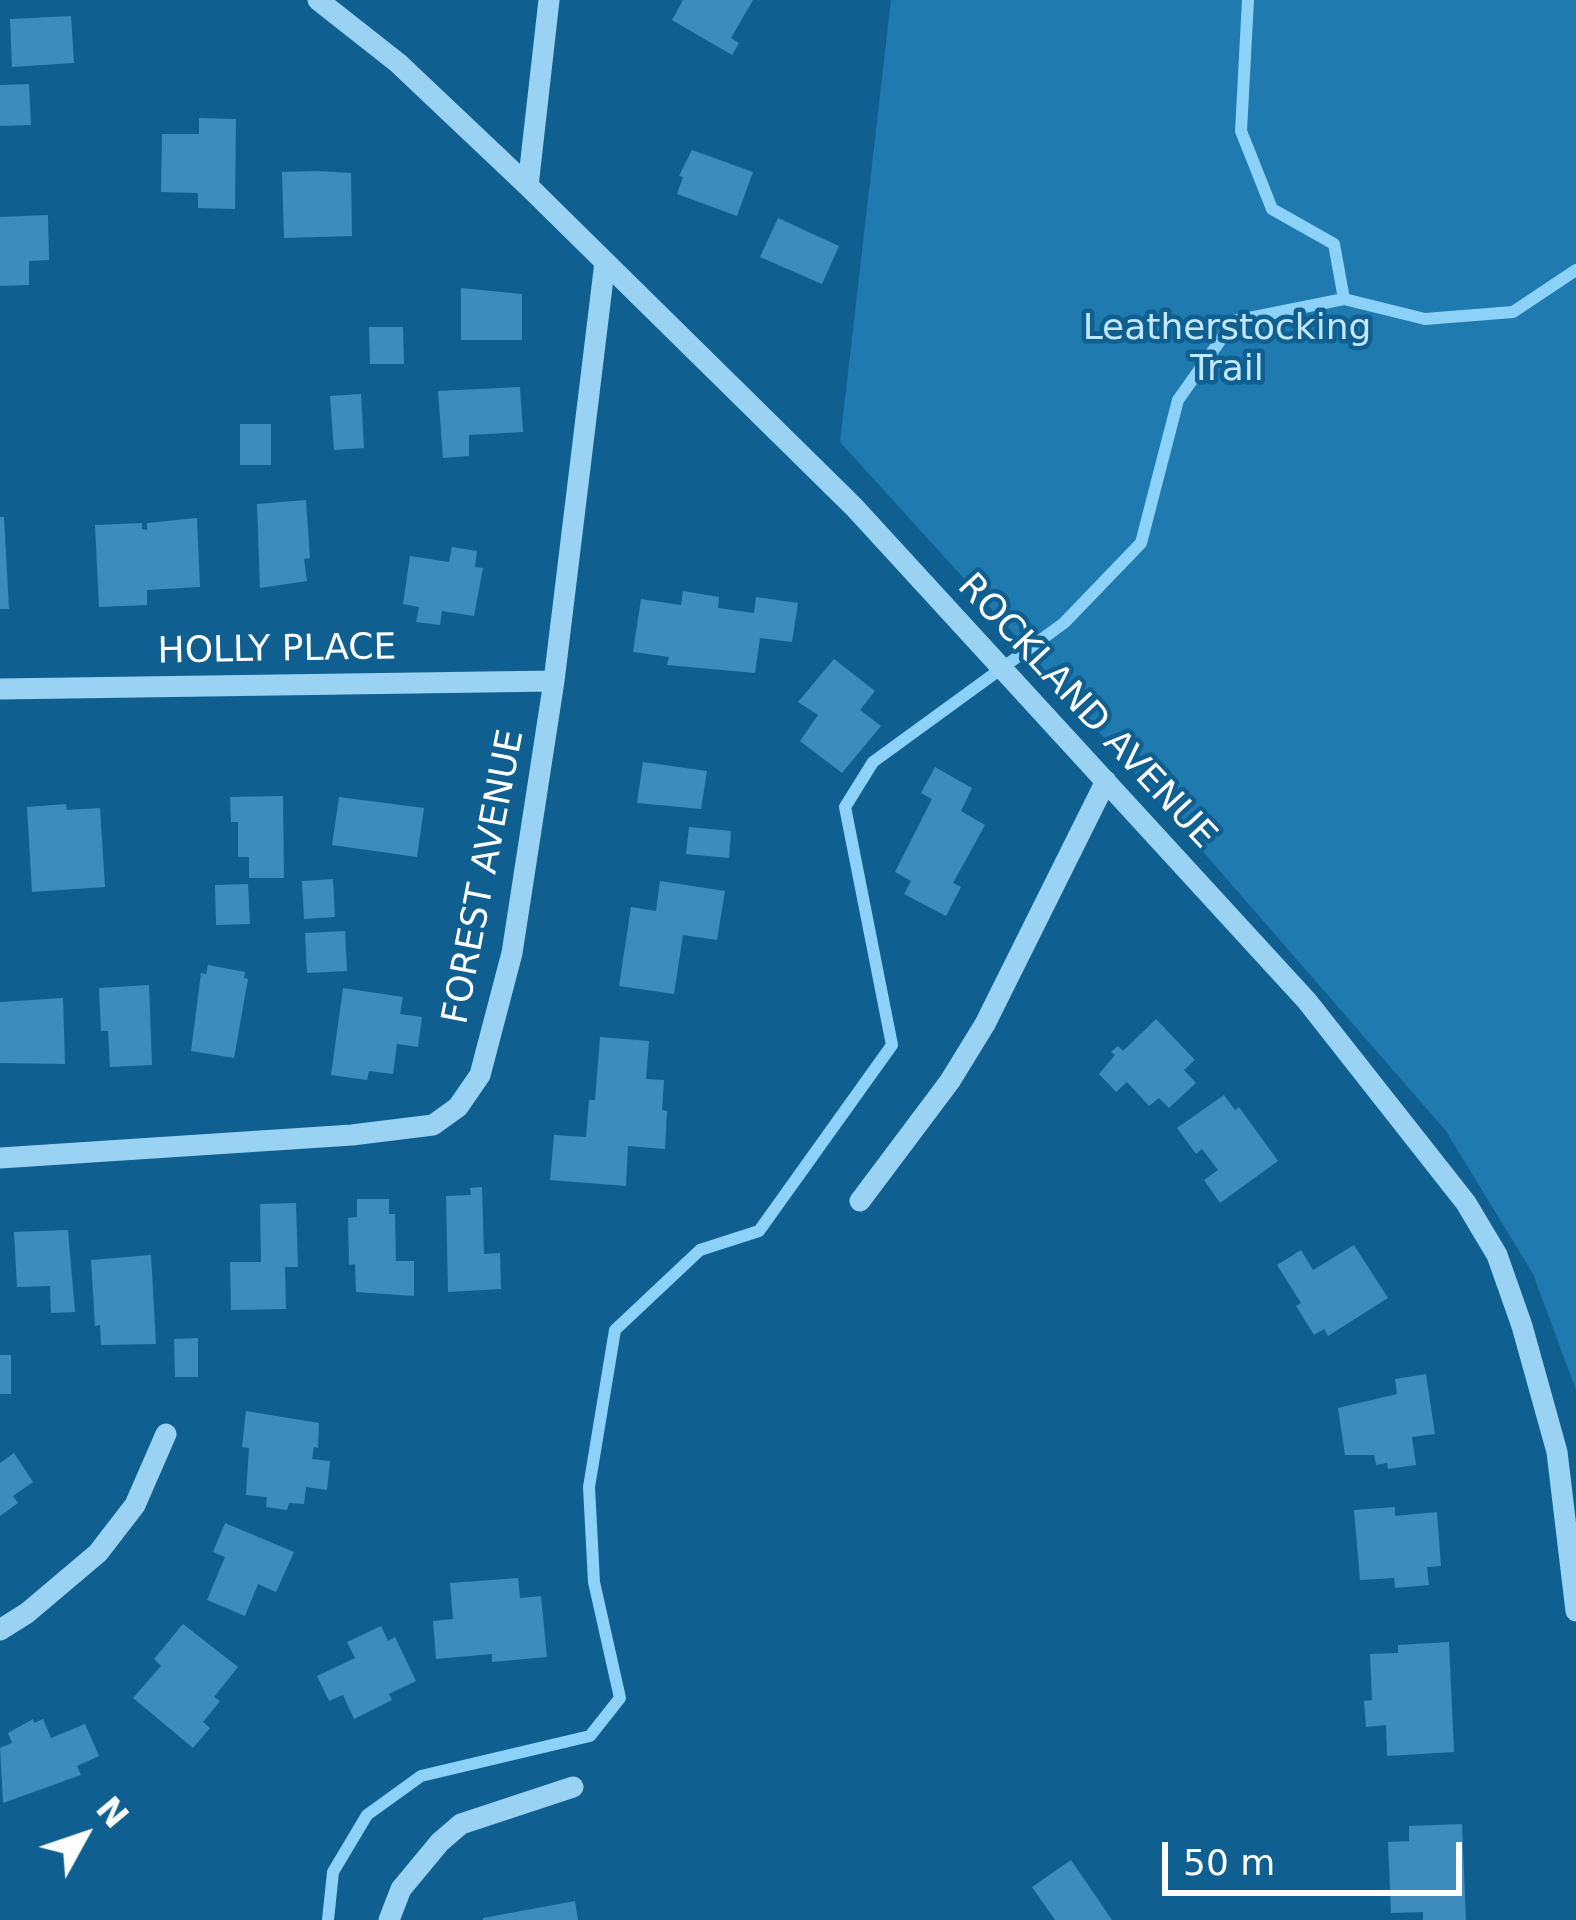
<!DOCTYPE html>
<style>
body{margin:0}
#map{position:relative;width:1576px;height:1920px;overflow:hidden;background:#105f91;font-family:"DejaVu Sans",sans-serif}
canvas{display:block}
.north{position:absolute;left:24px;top:1776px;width:120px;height:120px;-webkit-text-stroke:9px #105f91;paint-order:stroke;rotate:50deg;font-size:33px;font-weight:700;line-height:48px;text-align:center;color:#fff}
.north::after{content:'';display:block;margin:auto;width:42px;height:54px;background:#fff;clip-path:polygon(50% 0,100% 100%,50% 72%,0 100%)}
.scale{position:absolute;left:1162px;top:1842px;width:300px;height:54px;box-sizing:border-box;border:6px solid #fff;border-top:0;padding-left:15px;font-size:36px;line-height:42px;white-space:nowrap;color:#fff;-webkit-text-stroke:9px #105f91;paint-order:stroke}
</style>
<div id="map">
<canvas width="1576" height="1920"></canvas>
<div class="north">N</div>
<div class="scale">50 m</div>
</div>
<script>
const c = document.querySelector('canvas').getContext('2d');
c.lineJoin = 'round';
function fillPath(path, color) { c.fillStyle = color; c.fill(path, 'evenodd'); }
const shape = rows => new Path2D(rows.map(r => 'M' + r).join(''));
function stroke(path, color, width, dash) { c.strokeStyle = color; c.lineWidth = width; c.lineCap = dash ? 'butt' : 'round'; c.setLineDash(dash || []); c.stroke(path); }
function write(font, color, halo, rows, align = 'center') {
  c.font = font + ' "DejaVu Sans",sans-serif'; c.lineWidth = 9; c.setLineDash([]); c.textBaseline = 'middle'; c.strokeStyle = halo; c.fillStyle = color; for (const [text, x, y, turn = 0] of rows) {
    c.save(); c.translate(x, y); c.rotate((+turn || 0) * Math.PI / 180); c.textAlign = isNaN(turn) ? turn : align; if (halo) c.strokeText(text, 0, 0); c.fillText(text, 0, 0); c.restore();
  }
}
fillPath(shape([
 [891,0,1576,0,1576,1390,1533,1274,1446,1131,998,616,840,442]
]), '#1e7aaf');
stroke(shape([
 [1248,0,1241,131,1272,209,1334,244,1344,299],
 [328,1920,333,1872,367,1815,421,1776,590,1736,620,1698,594,1582,589,1487,615,1330,700,1250,759,1231,892,1045,845,807,873,762,1064,623,1141,543,1178,400,1234,321,1344,299,1425,319,1513,312,1576,270]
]), '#8cd1f7', 12);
fillPath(shape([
 [683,0,753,0,731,38,739,43,732,55,672,20],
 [71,16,74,63,12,67,10,19],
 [29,84,31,125,0,126,0,85],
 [199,118,236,119,235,209,198,208,198,193,161,192,162,134,199,134],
 [692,150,753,172,737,216,677,194,683,177,679,176],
 [317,171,351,173,352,236,284,238,282,172],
 [48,215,49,260,29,261,29,285,0,286,0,217],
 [778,218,839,246,822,284,760,257],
 [461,288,522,294,522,340,461,340],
 [369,327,403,327,404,364,370,364],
 [520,387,523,432,469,435,469,456,443,458,438,391],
 [361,394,364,448,334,450,330,396],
 [240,424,271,424,271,465,240,465],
 [306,500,310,558,304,559,307,581,260,588,257,504],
 [0,517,4,517,9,609,0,609],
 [197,518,200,587,147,590,147,605,99,607,95,525,142,523,142,529,147,530,147,523],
 [452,547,477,551,475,567,483,568,474,616,442,611,440,625,416,622,419,607,403,604,410,556,449,562],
 [683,591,719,597,718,608,754,613,756,597,798,603,792,642,760,638,755,673,667,665,669,657,633,652,641,599,681,605],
 [834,659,875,691,860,710,881,726,842,773,800,741,818,715,798,702],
 [643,762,707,771,701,809,637,803],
 [935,767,972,788,961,811,985,825,953,883,961,887,946,916,904,894,911,881,895,872,932,799,921,793],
 [283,796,284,878,249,878,249,857,238,857,238,822,231,822,230,797],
 [339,797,424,808,417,857,332,845],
 [66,804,67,810,100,808,105,887,32,892,27,807],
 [689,827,731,831,729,858,686,854],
 [333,879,335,917,304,919,302,881],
 [660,881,725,891,717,940,683,935,674,994,619,986,631,907,656,911],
 [248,884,250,924,216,925,215,885],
 [345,931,347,971,307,973,305,933],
 [208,965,245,972,244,978,248,979,234,1058,191,1051,201,973,206,974],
 [149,985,152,1065,110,1067,108,1031,101,1031,99,988],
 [343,988,403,997,400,1014,422,1017,418,1047,397,1044,393,1074,369,1071,367,1080,331,1075],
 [63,998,65,1064,0,1063,0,1002],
 [1156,1019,1195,1060,1184,1070,1196,1083,1169,1108,1159,1098,1149,1106,1127,1082,1116,1092,1099,1074,1115,1055,1111,1052,1118,1046,1123,1051],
 [600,1037,649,1041,646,1079,664,1080,662,1110,667,1111,665,1149,628,1146,626,1186,550,1180,554,1135,586,1137,589,1100,595,1100],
 [1224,1095,1235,1110,1239,1107,1278,1161,1220,1203,1204,1180,1218,1170,1202,1149,1196,1154,1177,1128],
 [482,1187,484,1254,500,1253,501,1289,448,1292,446,1196,471,1195,470,1188],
 [357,1199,389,1199,389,1214,395,1214,396,1261,414,1261,414,1296,356,1292,355,1264,349,1265,348,1218,357,1217],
 [296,1203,298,1267,285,1267,286,1309,231,1310,230,1262,261,1262,260,1204],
 [68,1230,75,1312,51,1313,50,1286,17,1287,14,1232],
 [1354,1245,1388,1298,1328,1336,1324,1329,1314,1335,1296,1306,1301,1303,1277,1265,1301,1250,1313,1270],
 [151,1255,156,1344,101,1345,100,1325,95,1326,91,1260],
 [198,1338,198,1377,175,1377,174,1339],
 [0,1355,11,1355,11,1394,0,1394],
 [1426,1374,1435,1434,1412,1437,1416,1465,1388,1469,1387,1463,1376,1465,1374,1455,1345,1455,1338,1408,1397,1394,1395,1379],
 [246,1411,319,1423,318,1448,314,1447,312,1459,330,1461,327,1490,306,1487,304,1504,289,1503,287,1510,266,1507,267,1497,246,1495,249,1448,242,1447],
 [14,1453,33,1482,13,1496,18,1503,0,1516,0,1463],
 [1395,1507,1395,1516,1437,1512,1441,1566,1427,1567,1429,1585,1395,1588,1394,1578,1360,1580,1354,1510],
 [225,1523,294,1552,276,1592,258,1584,245,1616,207,1600,225,1557,213,1552],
 [518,1578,520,1598,541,1596,547,1657,492,1662,492,1654,436,1659,433,1621,453,1619,450,1583],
 [183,1624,238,1667,214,1697,220,1701,203,1722,210,1728,193,1748,133,1698,161,1666,154,1659],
 [381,1626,388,1641,395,1637,416,1681,389,1694,392,1700,354,1719,343,1695,329,1701,317,1676,355,1658,347,1642],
 [1449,1642,1454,1752,1387,1756,1386,1725,1366,1727,1364,1701,1372,1700,1370,1654,1398,1653,1398,1645],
 [33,1719,34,1723,43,1719,51,1738,85,1724,99,1756,77,1766,81,1775,3,1803,0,1748,12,1743,8,1733],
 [1462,1824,1466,1920,1423,1920,1423,1912,1391,1913,1388,1842,1409,1841,1409,1826],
 [1071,1860,1112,1920,1055,1920,1032,1887],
 [575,1901,578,1920,483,1920,483,1918]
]), '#3d8cbc');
stroke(shape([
 [318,0,398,63,528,186,854,507,1307,1001,1466,1203,1497,1255,1522,1326,1557,1452,1576,1611],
 [528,186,549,0],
 [0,689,554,681],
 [0,1158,352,1135,433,1125,458,1107,480,1075,512,953,554,681,605,262],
 [860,1201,950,1081,985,1024,1106,781],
 [0,1630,27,1613,98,1553,135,1505,166,1434],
 [389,1920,401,1889,440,1842,461,1824,573,1787]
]), '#9ad2f3', 21);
write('36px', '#c2e8fe', '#105f91', [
 ["Leatherstocking",1227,330],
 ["Trail",1227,371]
]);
write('36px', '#fff', '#105f91', [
 ["HOLLY PLACE",277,651,-1],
 ["ROCKLAND AVENUE",1086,712,47],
 ["FOREST AVENUE",485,877,-79]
]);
</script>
